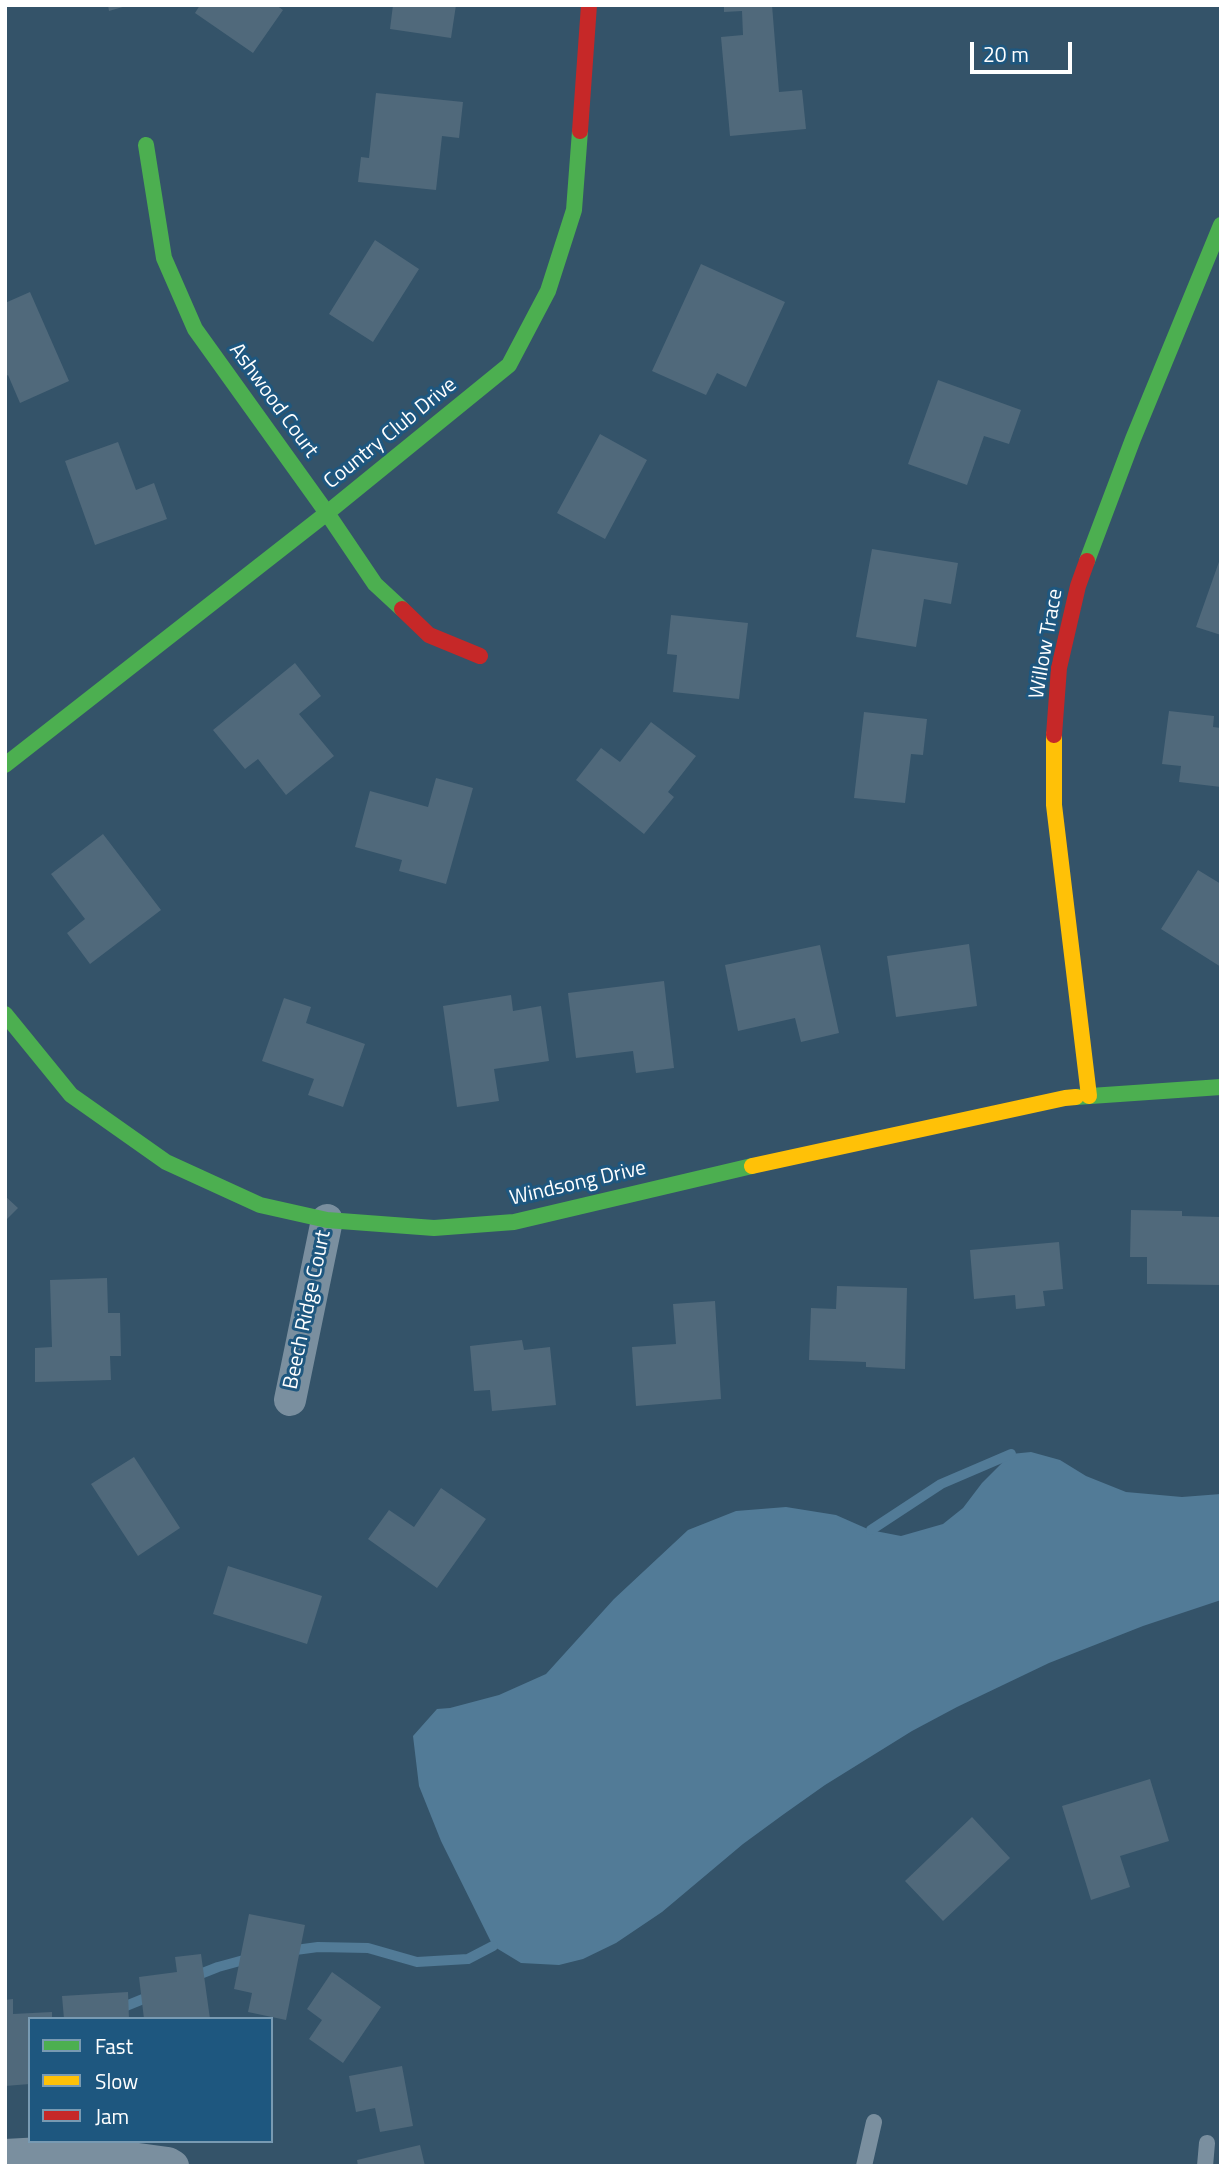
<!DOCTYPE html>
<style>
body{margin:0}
#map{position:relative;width:1226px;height:2171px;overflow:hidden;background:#345369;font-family:"Titillium Web",sans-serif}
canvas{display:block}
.frame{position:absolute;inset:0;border:7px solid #fff;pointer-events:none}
.legend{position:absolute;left:28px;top:2017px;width:245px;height:126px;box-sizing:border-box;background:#1e577f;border:2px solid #789ab2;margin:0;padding:9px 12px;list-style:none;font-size:21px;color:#fff}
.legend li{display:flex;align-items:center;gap:14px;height:35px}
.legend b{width:35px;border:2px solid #789ab2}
.scale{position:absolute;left:970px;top:42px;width:102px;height:32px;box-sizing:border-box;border:4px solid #fff;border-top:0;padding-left:9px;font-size:21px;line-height:24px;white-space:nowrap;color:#fff;-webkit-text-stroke:5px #1e577f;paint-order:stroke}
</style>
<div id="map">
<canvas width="1226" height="2171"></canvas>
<div class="frame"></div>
<ul class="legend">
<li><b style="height:9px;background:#4caf50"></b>Fast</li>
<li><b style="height:9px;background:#ffc107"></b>Slow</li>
<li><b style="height:9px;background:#c62828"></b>Jam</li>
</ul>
<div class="scale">20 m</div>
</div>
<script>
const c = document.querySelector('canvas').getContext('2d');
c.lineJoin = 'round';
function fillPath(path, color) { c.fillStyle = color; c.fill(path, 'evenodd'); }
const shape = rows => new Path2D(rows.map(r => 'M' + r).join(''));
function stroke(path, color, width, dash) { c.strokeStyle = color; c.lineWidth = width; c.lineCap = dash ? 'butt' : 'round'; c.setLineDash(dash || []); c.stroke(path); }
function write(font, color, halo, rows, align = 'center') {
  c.font = font + ' "Titillium Web",sans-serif'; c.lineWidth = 6; c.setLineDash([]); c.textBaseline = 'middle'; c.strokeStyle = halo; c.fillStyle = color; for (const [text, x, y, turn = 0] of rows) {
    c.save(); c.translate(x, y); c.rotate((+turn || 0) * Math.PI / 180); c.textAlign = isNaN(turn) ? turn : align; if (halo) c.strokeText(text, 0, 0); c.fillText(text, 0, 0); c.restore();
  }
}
fillPath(shape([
 [1031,1452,1060,1460,1086,1476,1126,1492,1182,1497,1221,1494,1221,1600,1143,1626,1049,1663,957,1707,912,1731,825,1785,784,1814,743,1844,662,1912,616,1943,583,1959,559,1965,521,1963,493,1946,441,1841,419,1786,413,1736,437,1709,450,1708,499,1695,546,1674,614,1599,688,1530,736,1511,786,1507,836,1515,870,1530,901,1536,943,1524,963,1508,982,1483,1011,1454]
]), '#527b97');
stroke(shape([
 [871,1530,941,1484,1011,1454],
 [288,1951,318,1947,368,1948,417,1962,468,1959,493,1946],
 [190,1978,218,1967,251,1958],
 [116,2010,153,1995]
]), '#527b97', 10);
fillPath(shape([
 [108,5,126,5,126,6,109,11],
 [200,5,276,5,283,10,253,53,195,13],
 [393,5,456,5,451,38,390,29],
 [724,5,772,5,779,92,802,90,806,129,730,136,721,37,743,35,742,11,724,12],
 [376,93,463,102,459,138,442,136,436,190,358,182,361,157,369,158],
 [375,240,419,269,373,342,329,314],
 [701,264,785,302,746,387,717,373,706,395,652,371],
 [30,292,69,381,20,403,8,375,5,377,5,303],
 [938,380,1021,410,1009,444,984,436,967,485,908,464],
 [600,434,647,460,605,539,557,513],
 [118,442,136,490,154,483,167,519,95,545,65,461],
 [872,549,958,563,951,604,924,599,916,647,856,637],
 [1220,559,1221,559,1221,635,1196,627],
 [671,615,748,623,739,699,673,692,677,655,667,654],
 [295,663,321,696,299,714,334,756,286,795,258,759,245,769,213,730],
 [1169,711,1214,716,1213,727,1221,728,1221,787,1179,782,1181,766,1162,764],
 [864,712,927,719,923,755,911,754,905,803,854,798],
 [651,722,696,756,668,792,674,797,644,834,576,780,601,748,620,762],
 [436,778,473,788,446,884,399,871,402,860,355,847,370,791,428,807],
 [103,834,161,910,90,964,67,933,85,919,51,874],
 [1198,870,1221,884,1221,967,1161,929],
 [969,944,977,1006,896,1017,887,956],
 [820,945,839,1033,801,1042,795,1018,738,1031,725,965],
 [664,981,674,1068,636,1073,633,1051,576,1058,568,993],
 [511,995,513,1011,541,1006,549,1061,494,1069,499,1101,457,1107,443,1006],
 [284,998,311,1007,306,1023,365,1044,343,1107,308,1095,314,1079,262,1061],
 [5,1196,18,1208,5,1221],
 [1131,1210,1182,1211,1182,1216,1220,1217,1219,1285,1147,1284,1147,1257,1130,1257],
 [1059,1242,1063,1289,1043,1291,1045,1306,1016,1309,1015,1295,974,1299,970,1250],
 [107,1278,108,1313,120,1313,121,1356,110,1356,111,1380,35,1382,35,1348,52,1347,50,1280],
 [837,1286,907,1288,905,1369,866,1367,866,1362,809,1360,811,1308,836,1309],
 [715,1301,721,1399,636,1406,632,1347,676,1344,673,1304],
 [522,1340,524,1350,550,1347,556,1405,492,1411,490,1390,474,1391,470,1346],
 [134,1457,180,1528,138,1556,91,1484],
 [441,1488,486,1519,437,1588,368,1539,389,1510,414,1527],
 [228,1566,322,1596,307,1644,213,1614],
 [1150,1779,1169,1841,1120,1856,1130,1887,1091,1900,1062,1806],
 [972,1817,1010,1858,943,1921,905,1881],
 [249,1914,305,1925,286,2020,248,2012,252,1993,234,1989],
 [201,1954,210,2019,144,2019,139,1977,177,1972,175,1957],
 [332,1972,381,2007,343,2063,309,2039,322,2020,307,2009],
 [128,1992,129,2019,64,2019,62,1996],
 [13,1999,13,2014,52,2012,52,2019,30,2019,30,2084,5,2086,5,2000],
 [402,2066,413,2126,380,2132,375,2108,356,2112,349,2076],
 [420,2145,425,2166,358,2166,357,2160]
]), '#50697b');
stroke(shape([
 [864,2166,874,2122],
 [1205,2166,1207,2143]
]), '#7a8f9f', 16);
stroke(shape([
 [290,1400,327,1220],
 [5,2155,80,2151,168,2163,173,2166]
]), '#7a8f9f', 32);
stroke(shape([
 [146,145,164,258,195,329,327,513,375,584,402,609],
 [1087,561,1133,439,1221,225],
 [5,765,327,513,509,365,548,291,574,210,580,131],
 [5,1014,71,1095,166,1162,260,1205,327,1220,434,1228,514,1222,752,1166],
 [1076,1097,1221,1087]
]), '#4caf50', 16);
stroke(shape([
 [1054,735,1054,805,1089,1096],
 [752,1166,1065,1098,1076,1097]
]), '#ffc107', 16);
stroke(shape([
 [580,131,589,5],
 [402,609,429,635,480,656],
 [1054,735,1059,668,1078,586,1087,561]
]), '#c62828', 16);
write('21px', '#fff', '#1e577f', [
 ["Ashwood Court",273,401,54],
 ["Country Club Drive",391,434,-39],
 ["Willow Trace",1047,644,-80],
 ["Windsong Drive",578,1184,-13],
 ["Beech Ridge Court",308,1310,-78]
]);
</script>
